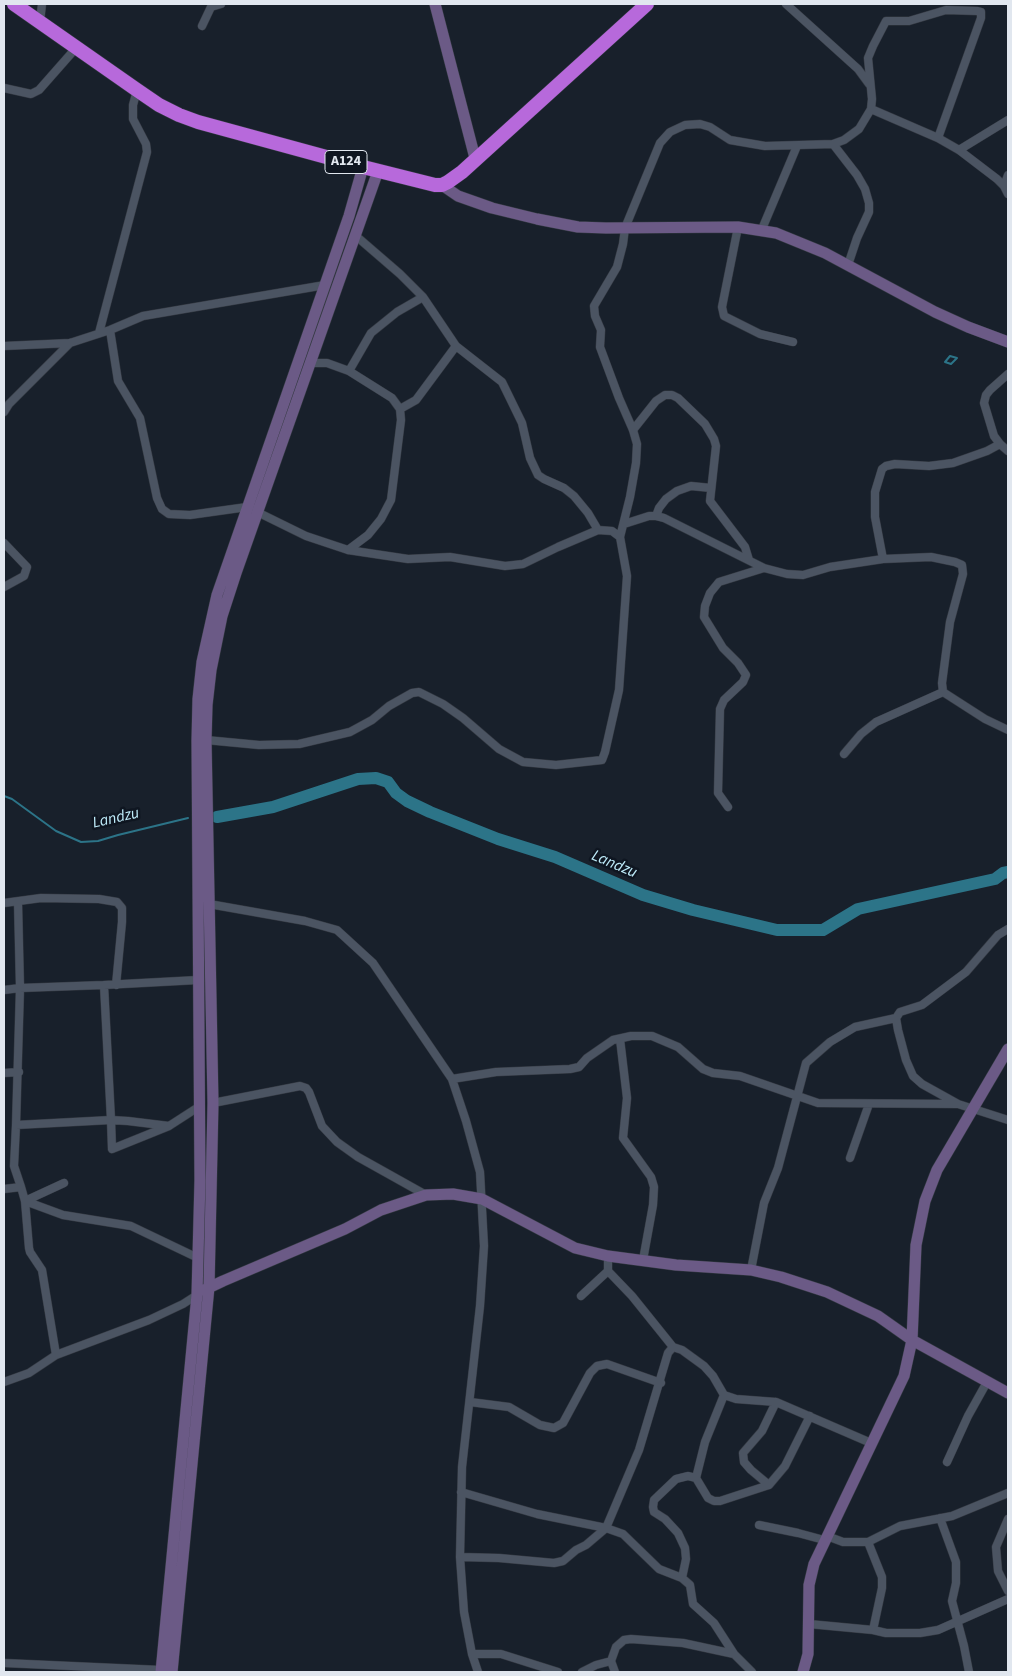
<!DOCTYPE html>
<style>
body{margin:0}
#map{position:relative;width:1012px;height:1676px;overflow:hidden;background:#18202b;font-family:"Source Sans 3",sans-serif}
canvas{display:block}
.frame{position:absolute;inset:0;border:5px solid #e1e7ef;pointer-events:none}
</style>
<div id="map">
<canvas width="1012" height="1676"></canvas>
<div class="frame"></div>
</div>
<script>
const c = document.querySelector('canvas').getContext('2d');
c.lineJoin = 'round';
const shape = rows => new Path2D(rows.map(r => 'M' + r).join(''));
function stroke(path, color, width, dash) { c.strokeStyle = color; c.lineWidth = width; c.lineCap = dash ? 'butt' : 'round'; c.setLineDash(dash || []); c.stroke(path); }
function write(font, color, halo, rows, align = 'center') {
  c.font = font + ' "Source Sans 3",sans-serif'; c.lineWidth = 5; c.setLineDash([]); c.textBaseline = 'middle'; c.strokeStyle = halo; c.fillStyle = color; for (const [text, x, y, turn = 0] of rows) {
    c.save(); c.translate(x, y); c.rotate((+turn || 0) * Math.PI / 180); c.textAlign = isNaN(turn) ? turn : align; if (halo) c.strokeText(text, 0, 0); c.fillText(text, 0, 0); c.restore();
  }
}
stroke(shape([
 [950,356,957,358,951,364,945,362,950,356],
 [4,796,12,799,56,831,81,842,98,841,118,835,188,818]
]), '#2c7488', 2);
stroke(shape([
 [217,817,273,807,358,779,376,778,388,782,396,793,407,801,430,812,498,839,555,857,643,895,693,910,777,930,823,930,858,909,995,879,1003,873,1008,872]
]), '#2c7488', 12);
const street = shape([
 [786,4,858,69,869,84],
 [40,22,42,4],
 [202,26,211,7,221,4],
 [4,88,31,94,39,90,76,48],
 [871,109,938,138,959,150,997,179,1004,186,1008,194],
 [833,144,857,175,865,189,869,203,869,212,857,238,848,265],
 [959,150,1008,120],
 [1004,186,1008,175],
 [738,227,722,307,724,316,760,334,793,342],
 [762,229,797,146],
 [356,236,400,274,423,297],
 [110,330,118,381,140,418,157,498,162,509,169,514,190,515,247,507,306,536,348,550,408,559,450,557,505,566,523,564,558,547,598,530,612,531,620,537],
 [99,333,147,152,146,144,133,119,133,105,137,90],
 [4,346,70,343,110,330,143,316,325,285],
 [311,363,327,363,349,371,392,398,400,409,401,420,391,500,381,519,368,535,348,550],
 [349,371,371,333,397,312,423,297,456,346,502,382,522,423,530,458,538,475,544,479,564,488,574,496,588,513,598,530],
 [1008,374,990,390,986,395,984,403,994,436,1000,444,1008,451],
 [400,409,416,400,456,346],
 [4,412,9,404,70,343],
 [633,430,656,401,665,395,672,395,678,398,705,424,714,439,716,446,710,501,745,547,749,560],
 [656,516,659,508,666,499,677,491,691,486,711,488],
 [624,524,649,516,656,516,664,518,764,568,787,574,803,575,830,567,883,559,931,557,955,562,962,565,963,574,950,622,942,683,943,692,985,719,1008,730],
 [4,543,27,567,24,576,4,587],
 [883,559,875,517,875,492,882,469,886,466,895,464,929,466,953,463,987,451,1000,444],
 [206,740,259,745,299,744,350,732,372,720,389,706,412,693,419,692,443,704,463,718,499,749,523,762,556,765,602,760,605,752,619,690,627,576,620,537,630,497,636,463,637,444,633,430,619,398,600,347,601,330,595,316,594,306,617,267,623,244,625,228,660,143,670,132,685,125,700,124,710,127,730,140,765,146,833,144,844,140,859,129,871,109,872,99,868,58,873,46,886,21,909,21,946,10,977,11,981,12,981,18,938,138],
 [844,754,861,734,876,722,943,692],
 [728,807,718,793,720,709,724,700,743,682,746,675,738,663,723,648,704,617,705,606,710,593,719,582,764,568],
 [4,903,41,898,99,899,117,902,122,908,122,922,116,985],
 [209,904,305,921,337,930,373,963,452,1079,466,1121,480,1172,484,1246,480,1306,462,1467,460,1557,464,1612,472,1654,478,1672],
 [1008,929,998,935,966,972,922,1005,900,1012,896,1018,898,1030,906,1060,913,1076,922,1084,958,1104,1008,1120],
 [4,990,20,988,18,902],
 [620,1039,627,1098,623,1138,651,1177,654,1187,653,1205,643,1260],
 [4,1073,19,1072],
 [452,1079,496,1072,570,1069,579,1067,587,1058,613,1040,631,1036,652,1036,678,1047,703,1069,713,1073,740,1076,818,1103,958,1104],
 [213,1103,300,1086,306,1088,309,1092,322,1126,337,1142,358,1157,426,1195],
 [16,1125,20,988,104,985],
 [169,1126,112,1149,111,1120,128,1121,169,1126,200,1106],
 [850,1158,869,1104],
 [21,1187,14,1166,16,1125,111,1120,104,985,198,980],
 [4,1189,21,1187,25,1201,29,1248,30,1252,42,1270,56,1355],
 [25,1201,63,1215,131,1226,198,1258],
 [25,1201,64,1183],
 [751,1270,764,1203,778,1168,806,1063,830,1042,855,1027,896,1018],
 [608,1271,632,1296,673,1347,682,1350,704,1366,713,1376,724,1395,736,1399,776,1402,871,1443],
 [581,1296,608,1271,608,1256],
 [4,1382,29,1373,56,1355,149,1320,183,1304,197,1295],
 [724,1395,705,1442,696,1478,708,1498,714,1501,720,1501,769,1485,785,1466,810,1416],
 [470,1402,509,1407,540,1425,554,1428,563,1423,590,1373,597,1366,607,1364,661,1383],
 [947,1462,968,1416,987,1382],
 [769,1485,751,1470,744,1462,743,1453,762,1431,776,1402],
 [461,1492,537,1514,606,1528,623,1534,659,1569,682,1578,690,1585,693,1604,714,1623,734,1654],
 [940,1518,956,1562,956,1583,952,1601,964,1646,969,1672],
 [1008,1519,996,1547,998,1571,1008,1591],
 [759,1525,798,1533,824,1540],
 [827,1536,843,1542,868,1542,900,1526,952,1516,1008,1493],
 [868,1542,882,1577,882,1588,873,1630],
 [460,1557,499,1558,554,1563,563,1561,576,1550,586,1545,606,1528,639,1450,668,1353,673,1347],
 [682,1578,686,1559,685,1548,678,1533,665,1519,654,1512,653,1507,654,1500,676,1479,688,1476,696,1478],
 [809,1624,873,1630,886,1633,920,1633,938,1630,1008,1599],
 [472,1654,501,1654,558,1672],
 [611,1661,615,1672],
 [4,1663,161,1670],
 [582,1672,596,1665,611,1661,616,1647,624,1640,631,1639,683,1643,734,1654,752,1672]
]);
const secondary = shape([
 [435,4,475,158],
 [442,185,458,196,492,208,537,219,578,227,606,228,738,227,776,233,825,253,935,312,968,327,1008,342],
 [204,1290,223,1281,345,1229,381,1210,426,1195,453,1194,482,1199,575,1248,608,1256,676,1265,751,1270,781,1277,827,1292,878,1316,912,1340,1008,1393],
 [161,1672,197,1295,200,1180,197,741,198,699,202,662,217,595,349,216,363,167],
 [172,1672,209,1287,213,1103,206,740,207,705,211,670,222,616,236,573,378,171],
 [803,1672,808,1654,809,1585,814,1564,904,1376,912,1340,916,1245,925,1201,937,1170,1008,1049]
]);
const highway = shape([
 [14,4,137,90,159,105,179,115,198,122,363,167,435,185,442,185,448,182,462,172,647,4]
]);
stroke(street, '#353a43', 9);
stroke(secondary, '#353a43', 12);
stroke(highway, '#353a43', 15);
stroke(street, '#4b5462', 8);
stroke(secondary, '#6b5a86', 11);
stroke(highway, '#b769db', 14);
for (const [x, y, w] of [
 [346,162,42]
]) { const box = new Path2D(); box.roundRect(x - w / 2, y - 11.5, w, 23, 4); c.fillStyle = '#0f1621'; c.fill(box); stroke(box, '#e1e7ef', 1); }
write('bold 14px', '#e1e7ef', null, [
 ["A124",346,162]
]);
write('italic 16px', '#bfecfa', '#0f1621', [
 ["Landzu",116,819,-13],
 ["Landzu",614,865,23]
]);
</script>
